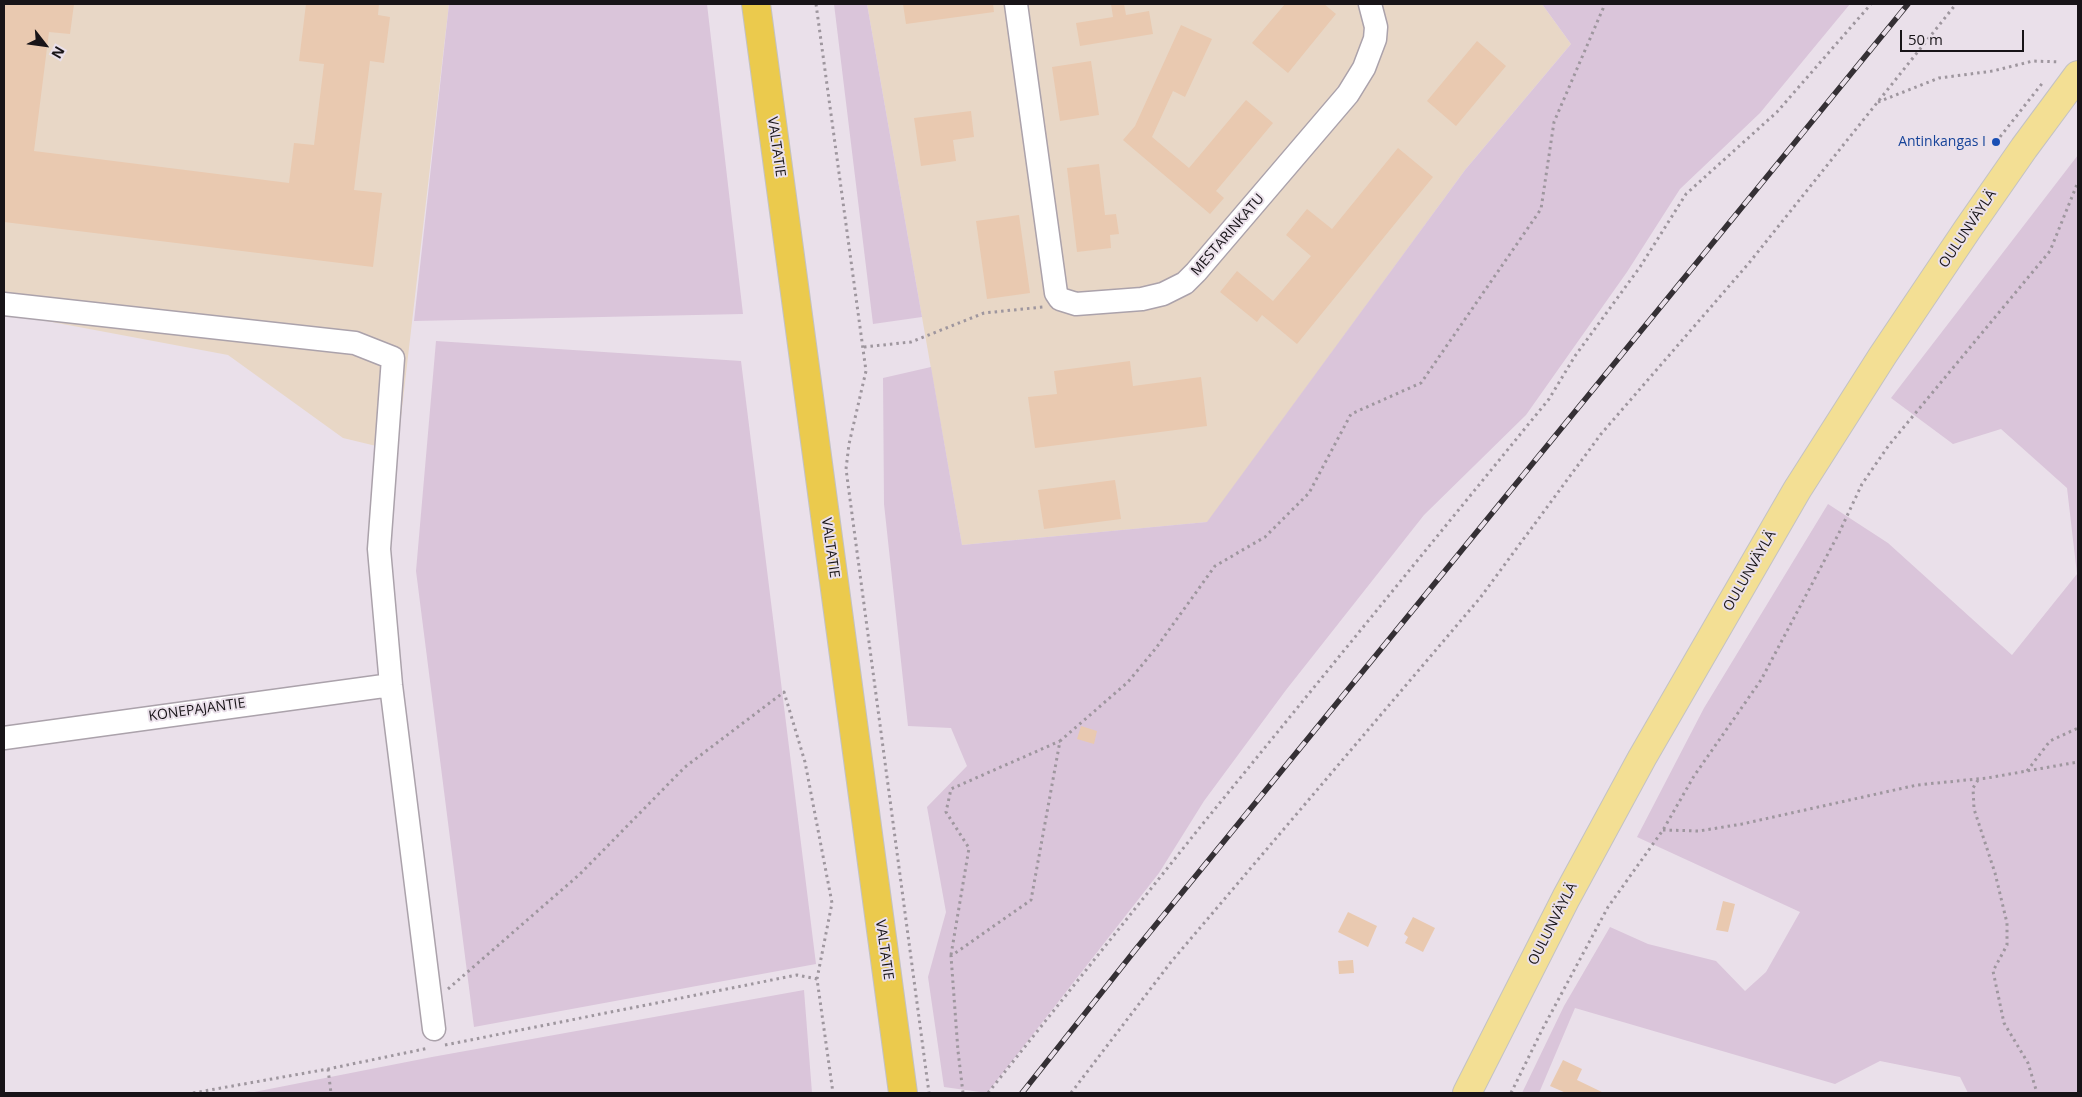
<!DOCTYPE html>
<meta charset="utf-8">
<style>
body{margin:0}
#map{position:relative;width:2082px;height:1097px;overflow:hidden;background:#eae0ea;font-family:"Open Sans",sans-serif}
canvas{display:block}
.frame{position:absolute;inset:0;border:5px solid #181418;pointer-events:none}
.north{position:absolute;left:20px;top:20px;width:50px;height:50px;-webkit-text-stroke:4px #eae0ea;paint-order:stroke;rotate:120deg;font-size:14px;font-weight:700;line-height:20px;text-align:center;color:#181418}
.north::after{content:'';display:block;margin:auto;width:18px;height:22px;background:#181418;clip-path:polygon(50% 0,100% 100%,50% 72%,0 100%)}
.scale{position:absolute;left:1900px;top:30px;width:124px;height:22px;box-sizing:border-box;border:2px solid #181418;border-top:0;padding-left:6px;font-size:15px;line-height:18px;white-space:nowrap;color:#181418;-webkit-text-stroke:4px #eae0ea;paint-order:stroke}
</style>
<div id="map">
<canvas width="2082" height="1097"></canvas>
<div class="frame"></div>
<div class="north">N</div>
<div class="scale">50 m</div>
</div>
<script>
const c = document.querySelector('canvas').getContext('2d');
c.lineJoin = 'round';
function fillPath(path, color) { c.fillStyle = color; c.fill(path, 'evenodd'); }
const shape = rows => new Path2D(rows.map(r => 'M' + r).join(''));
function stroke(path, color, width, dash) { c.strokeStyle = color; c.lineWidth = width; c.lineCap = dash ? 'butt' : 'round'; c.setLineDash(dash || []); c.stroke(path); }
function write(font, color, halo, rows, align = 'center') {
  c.font = font + ' "Open Sans",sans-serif'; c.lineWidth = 4; c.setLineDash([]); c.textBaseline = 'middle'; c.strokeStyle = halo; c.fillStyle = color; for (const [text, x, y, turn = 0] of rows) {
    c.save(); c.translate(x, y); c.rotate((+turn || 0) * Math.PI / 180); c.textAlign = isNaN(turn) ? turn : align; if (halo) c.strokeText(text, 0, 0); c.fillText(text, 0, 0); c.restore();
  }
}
fillPath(shape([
 [4,4,449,4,397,451,343,438,228,355,4,313],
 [867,4,1542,4,1571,44,1465,170,1208,522,962,545]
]), '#e8d7c6');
fillPath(shape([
 [449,4,707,4,743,314,414,321],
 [834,4,867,4,922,317,873,324],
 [1542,4,1850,4,1760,113,1680,189,1627,272,1526,415,1424,515,1286,690,1204,801,1159,873,987,1093,944,1087,928,977,946,912,927,807,967,766,951,728,908,726,884,504,883,378,931,367,962,545,1207,522,1465,170,1571,44],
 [2078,155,2078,1093,1968,1093,1960,1077,1880,1061,1835,1084,1575,1008,1539,1093,1522,1093,1564,1006,1610,927,1648,944,1716,961,1745,991,1766,972,1800,912,1637,837,1704,708,1828,504,1888,543,2012,655,2077,574,2067,488,2001,429,1953,444,1891,398],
 [436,341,741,361,816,964,474,1027,416,571],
 [804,990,812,1093,249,1093,432,1057]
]), '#dac5da');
fillPath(shape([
 [4,4,74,4,70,34,49,32,34,151,289,183,294,143,314,145,324,64,299,61,306,4,379,4,378,15,390,17,384,63,370,61,354,190,382,193,373,267,4,222],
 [903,4,993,4,994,12,906,24],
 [1111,4,1124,4,1126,15,1149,11,1153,34,1080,46,1076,23,1113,17],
 [1285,4,1324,4,1336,14,1288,73,1252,43],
 [1181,25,1212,39,1185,97,1173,91,1152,137,1189,168,1246,100,1273,123,1216,191,1224,198,1210,214,1123,140,1135,126],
 [1477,41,1506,66,1456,126,1427,101],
 [1091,61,1099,115,1060,121,1052,67],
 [971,111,974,137,953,140,956,161,921,166,914,118],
 [1398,148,1433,177,1297,344,1262,315,1257,322,1220,292,1237,271,1273,301,1311,256,1286,235,1307,209,1332,229],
 [1099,164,1105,215,1116,214,1119,234,1110,235,1111,248,1077,252,1067,168],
 [1019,215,1030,293,987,299,976,221],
 [1130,361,1133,386,1201,377,1207,426,1035,448,1028,397,1057,394,1054,371],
 [1115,480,1121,519,1044,529,1038,490],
 [1081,726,1097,731,1094,744,1077,739],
 [1723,901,1735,904,1728,932,1716,930],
 [1348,912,1377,926,1368,947,1338,932],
 [1413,917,1435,928,1423,952,1405,943,1408,937,1404,934],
 [1353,960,1354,973,1339,974,1338,961],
 [1563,1060,1582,1069,1577,1080,1604,1093,1566,1093,1550,1086]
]), '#e9c9b0');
const minor = shape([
 [1016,4,1056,293,1060,299,1076,304,1142,299,1163,294,1185,283,1196,272,1348,94,1364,68,1375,39,1376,27,1370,4],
 [4,304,355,343,393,358,379,549,391,685,434,1029],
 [4,738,391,685]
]);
const major = shape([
 [1467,1093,1566,898,1642,758,1797,490,1883,355,1967,230,2024,148,2078,75]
]);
const highway = shape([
 [756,4,903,1093]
]);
stroke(minor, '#aba2ab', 25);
stroke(major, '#c3c2c3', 30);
stroke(highway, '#c3c2c3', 30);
stroke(shape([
 [816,4,866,371,849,444,846,469,929,1093],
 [1878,102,1939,78,1993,71,2033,61,2060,62],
 [1996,142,2044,81],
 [864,347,911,342,984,313,1043,307],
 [2027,771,2050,741,2078,728],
 [1978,780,1973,788,1974,809,1995,873,2007,923,2007,945,1993,971,2004,1023,2028,1063,2037,1093],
 [1663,830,1699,831,1742,824,1917,785,1987,778,2078,762],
 [951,955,969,848,946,812,951,789,1060,741],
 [448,989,580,874,685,767,784,692,805,762,832,903,817,979,833,1093],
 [445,1045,797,975,817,979],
 [328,1069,331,1093],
 [193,1093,328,1069,429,1048],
 [963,1093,958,1051,951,956,1031,900,1060,741,1128,682,1156,648,1215,566,1265,537,1309,493,1351,414,1421,383,1541,209,1554,122,1605,4],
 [988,1093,1201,826,1549,399,1575,356,1640,267,1686,194,1777,112,1871,4],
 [1071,1093,1171,962,1480,598,1601,434,1749,263,1956,4],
 [1511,1093,1542,1030,1608,907,1663,830,1694,776,1761,680,1839,533,1862,484,1889,445,2050,251,2078,182]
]), '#9e969e', 3, [2.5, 4]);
stroke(minor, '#fff', 22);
stroke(major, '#f3df94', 28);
stroke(highway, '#ebca4d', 28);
const rail = shape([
 [1022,1093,1136,949,1908,4]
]);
stroke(rail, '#353035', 5.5);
stroke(rail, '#eae0ea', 4, [11]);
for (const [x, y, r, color] of [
 [1996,142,5,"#1a4fb4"]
]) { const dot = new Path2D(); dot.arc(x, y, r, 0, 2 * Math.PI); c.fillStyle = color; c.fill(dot); stroke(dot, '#eae0ea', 2); }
write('14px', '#164399', '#eae0ea', [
 ["Antinkangas I",1986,142]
], 'right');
write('14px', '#181418', '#eae0ea', [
 ["VALTATIE",776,147,82],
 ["OULUNVÄYLÄ",1968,229,-56],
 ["MESTARINKATU",1228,235,-49],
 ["VALTATIE",830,548,82],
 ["OULUNVÄYLÄ",1750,571,-60],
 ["KONEPAJANTIE",197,710,-8],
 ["OULUNVÄYLÄ",1553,924,-63],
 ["VALTATIE",884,950,82]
]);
</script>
